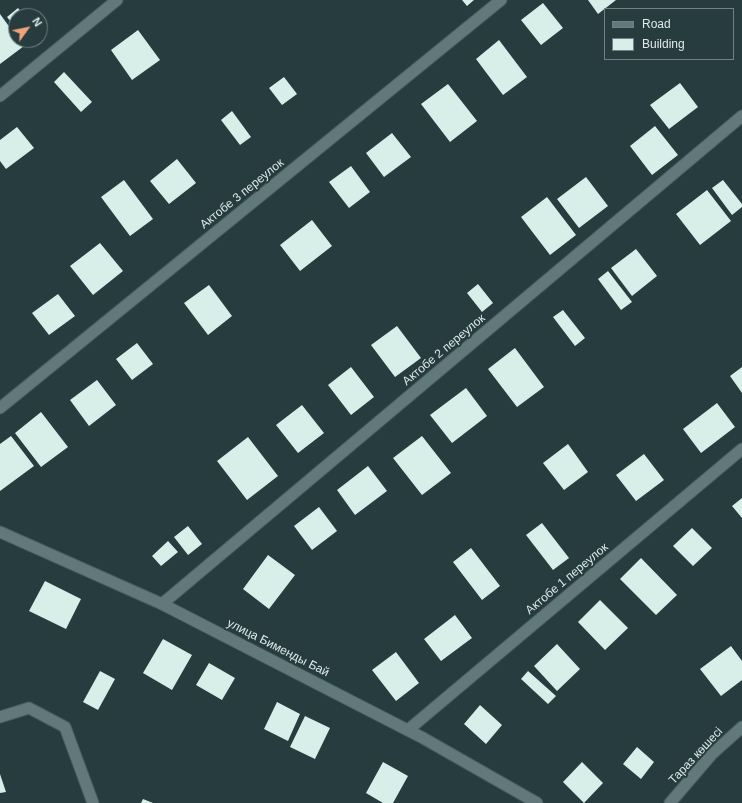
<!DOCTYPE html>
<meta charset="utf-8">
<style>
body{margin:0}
#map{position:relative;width:742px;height:803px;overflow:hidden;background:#273c3f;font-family:Arial,sans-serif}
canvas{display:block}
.legend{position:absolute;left:604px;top:8px;width:130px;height:52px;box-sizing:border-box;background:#273c3f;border:1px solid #708284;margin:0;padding:5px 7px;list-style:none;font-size:12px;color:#deeaec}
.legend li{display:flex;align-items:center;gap:8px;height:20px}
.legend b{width:20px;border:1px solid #708284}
.north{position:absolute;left:8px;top:8px;width:40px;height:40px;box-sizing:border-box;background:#273c3f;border:1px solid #708284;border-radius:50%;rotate:57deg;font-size:11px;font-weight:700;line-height:16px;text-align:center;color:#deeaec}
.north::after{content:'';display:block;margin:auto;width:14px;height:18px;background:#f0a279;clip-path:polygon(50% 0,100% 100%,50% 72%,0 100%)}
</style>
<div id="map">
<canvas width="742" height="803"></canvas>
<ul class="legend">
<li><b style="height:5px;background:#62797c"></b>Road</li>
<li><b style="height:11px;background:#d7efe8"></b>Building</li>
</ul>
<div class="north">N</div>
</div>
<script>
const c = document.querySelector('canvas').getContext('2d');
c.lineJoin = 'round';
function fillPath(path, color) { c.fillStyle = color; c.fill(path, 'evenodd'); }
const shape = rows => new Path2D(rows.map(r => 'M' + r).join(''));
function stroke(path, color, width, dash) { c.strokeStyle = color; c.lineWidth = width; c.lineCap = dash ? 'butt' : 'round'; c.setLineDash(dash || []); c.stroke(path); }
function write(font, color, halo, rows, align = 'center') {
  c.font = font + ' Arial,sans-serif'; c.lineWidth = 4; c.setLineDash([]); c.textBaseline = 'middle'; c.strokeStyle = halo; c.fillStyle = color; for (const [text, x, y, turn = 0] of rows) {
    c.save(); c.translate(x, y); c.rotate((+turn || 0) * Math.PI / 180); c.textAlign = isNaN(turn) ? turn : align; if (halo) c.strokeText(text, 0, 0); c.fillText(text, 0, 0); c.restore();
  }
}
fillPath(shape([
 [462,0,474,0,467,6],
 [588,0,616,0,598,14],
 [543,3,563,28,541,45,521,20],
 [18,8,24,16,16,16,16,28,7,17],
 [0,14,16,36,16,40,19,40,24,46,0,64],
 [138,30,160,60,132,80,111,50],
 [499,40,527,77,503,95,476,59],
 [64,72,92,102,81,112,54,82],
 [284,77,297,94,282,105,269,88],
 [680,83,698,107,669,129,650,105],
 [448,84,477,121,450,142,421,104],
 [232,111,251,137,240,145,221,120],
 [655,126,678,155,652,175,630,146],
 [17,127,34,148,6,169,0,161,0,140],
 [392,133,411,157,384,177,366,153],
 [177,159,196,183,169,204,150,181],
 [351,166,370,192,349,208,329,182],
 [586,177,608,206,579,228,557,199],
 [124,180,153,219,130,236,101,197],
 [723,180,742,204,742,207,732,215,712,188],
 [707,190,731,221,700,245,676,214],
 [547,197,576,235,550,255,521,217],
 [312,220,332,246,300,271,280,245],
 [100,243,123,271,93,295,70,266],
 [636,249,657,276,632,296,611,268],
 [608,271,632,302,621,310,598,279],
 [478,284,493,303,482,312,467,293],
 [209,285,232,316,208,335,184,303],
 [58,294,75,316,49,335,32,313],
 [563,310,585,338,575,346,553,317],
 [397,326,421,358,395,377,371,345],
 [137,343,153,364,132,380,116,359],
 [515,348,544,387,517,407,488,369],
 [351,367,374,397,351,415,328,385],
 [742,367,742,393,730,376],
 [97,380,116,405,89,426,70,400],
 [466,388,487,416,452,443,430,415],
 [717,403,735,427,701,453,683,429],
 [302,405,324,433,298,453,276,425],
 [41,412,68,447,41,467,15,433],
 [11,436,34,466,0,491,0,444],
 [422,436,451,473,422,495,393,458],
 [248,437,278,476,247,500,217,461],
 [568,444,588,472,564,490,543,463],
 [644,454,664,480,636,501,616,475],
 [368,466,387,491,355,515,337,490],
 [742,498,742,518,732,506],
 [319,507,337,531,312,550,294,526],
 [542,523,569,558,553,570,526,535],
 [188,526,202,544,188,555,174,537],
 [692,528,712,548,693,566,673,546],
 [168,541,178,552,161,566,152,556],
 [471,548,500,586,482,600,453,562],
 [268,555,295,575,269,609,243,589],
 [641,558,677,595,656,615,620,579],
 [45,581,81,599,66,629,29,611],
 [600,600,628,628,605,650,578,622],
 [455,615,472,638,441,661,424,639],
 [163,639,192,655,172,690,143,673],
 [557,644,580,669,557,691,534,666],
 [731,646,742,661,742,680,721,696,700,669],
 [396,652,419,683,396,701,372,670],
 [209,663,235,678,222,700,196,685],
 [100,671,115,679,98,710,83,702],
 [528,671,556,696,548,704,521,679],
 [277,702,300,714,288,741,264,729],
 [480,705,502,725,486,744,464,724],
 [305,716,330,728,315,759,290,747],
 [637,747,654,762,641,779,623,764],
 [383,762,408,776,393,803,383,803,366,793],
 [582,762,603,783,584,803,563,782],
 [0,774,6,792,0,793],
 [143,799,153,803,141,803]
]), '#d7efe8');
const minor = shape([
 [0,96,117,0],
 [0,408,501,0],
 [162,604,742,116],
 [0,717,29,708,65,727,93,803],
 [408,730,742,449]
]);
const tertiary = shape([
 [0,532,162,604,423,738,537,803],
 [670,803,712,754,742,727]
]);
stroke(minor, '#485b5d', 13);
stroke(tertiary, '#485b5d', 13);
stroke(minor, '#62797c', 11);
stroke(tertiary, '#62797c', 11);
write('12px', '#deeaec', '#273c3f', [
 ["Актобе 3 переулок",242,194,-39],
 ["Актобе 2 переулок",444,350,-40],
 ["Актобе 1 переулок",567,579,-40],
 ["улица Бименды Бай",278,648,27],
 ["Тараз көшесі",696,756,-47]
]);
</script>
